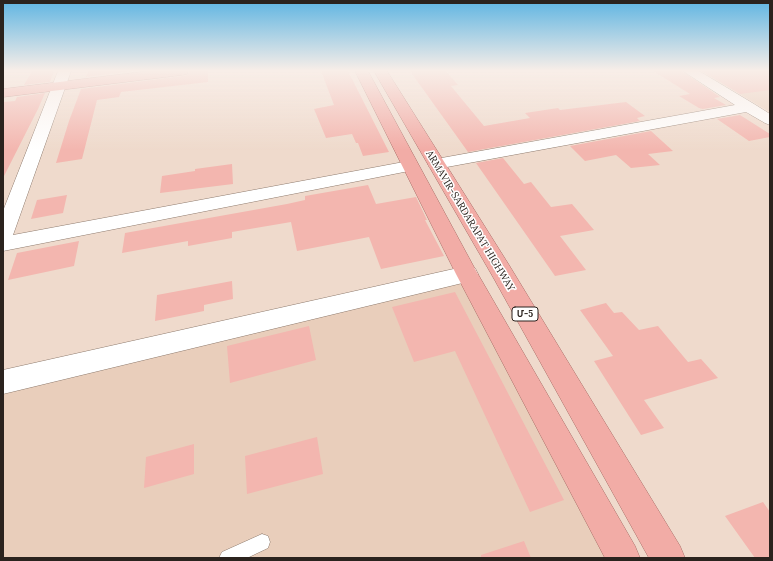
<!DOCTYPE html>
<meta charset="utf-8">
<style>
body{margin:0}
#map{position:relative;width:773px;height:561px;overflow:hidden;background:#efdacc;font-family:Lora,serif}
canvas{display:block}
.frame{position:absolute;inset:0;border:4px solid #2b231e;pointer-events:none}
</style>
<div id="map">
<canvas width="773" height="561"></canvas>
<div class="frame"></div>
</div>
<script>
const c = document.querySelector('canvas').getContext('2d');
c.lineJoin = 'round';
function fillPath(path, color) { c.fillStyle = color; c.fill(path, 'evenodd'); }
const shape = rows => new Path2D(rows.map(r => 'M' + r).join(''));
function stroke(path, color, width, dash) { c.strokeStyle = color; c.lineWidth = width; c.lineCap = dash ? 'butt' : 'round'; c.setLineDash(dash || []); c.stroke(path); }
function write(font, color, halo, rows, align = 'center') {
  c.font = font + ' Lora,"Noto Sans Armenian",serif'; c.lineWidth = 3; c.setLineDash([]); c.textBaseline = 'middle'; c.strokeStyle = halo; c.fillStyle = color; for (const [text, x, y, turn = 0] of rows) {
    c.save(); c.translate(x, y); c.rotate((+turn || 0) * Math.PI / 180); c.textAlign = isNaN(turn) ? turn : align; if (halo) c.strokeText(text, 0, 0); c.fillText(text, 0, 0); c.restore();
  }
}
fillPath(shape([
 [701,71,770,71,770,112],
 [465,281,607,558,3,558,3,386]
]), '#e9cebb');
fillPath(shape([
 [32,71,54,71,50,82,24,85],
 [88,71,134,71,86,77],
 [189,71,208,71,208,82,121,92,119,97,97,100,82,159,56,163,69,121,81,89,182,76,187,75],
 [321,71,348,71,389,152,363,156,358,143,356,143,352,134,326,138,314,109,334,105],
 [410,71,446,71,458,85,451,86,484,126,530,118,525,113,558,108,560,110,626,102,645,116,637,118,640,121,468,152],
 [653,71,682,71,720,97,714,98,726,105,703,109,699,108,679,96,690,94],
 [702,71,770,71,770,90,740,94],
 [45,93,38,109,3,178,3,102,15,101,17,97],
 [740,115,770,134,770,137,749,141,717,119],
 [651,131,673,151,648,154,660,165,631,168,616,155,585,161,570,146],
 [503,158,524,184,531,182,551,207,572,204,594,230,560,236,586,270,555,276,476,163],
 [232,164,233,184,160,193,162,176,195,171,195,169],
 [368,185,376,204,416,197,427,220,425,220,444,256,381,269,369,237,297,251,291,222,232,232,232,238,188,246,188,241,122,253,125,233,287,204,305,200,305,196],
 [67,195,63,213,31,219,37,200],
 [79,241,74,266,8,280,17,253],
 [232,281,233,299,204,305,204,311,155,321,157,295],
 [455,292,564,500,530,512,455,351,414,362,392,307],
 [606,303,614,313,622,312,639,330,658,326,688,362,701,359,718,378,644,400,664,428,641,435,594,361,613,356,580,310],
 [309,326,316,360,230,383,227,346],
 [317,437,323,474,247,494,245,456],
 [194,444,194,474,144,488,146,457],
 [763,502,770,512,770,558,755,558,725,516],
 [524,541,531,558,481,558,481,555]
]), '#f3b6af');
const service = shape([
 [262,534,268,536,270,542,268,548,247,558,219,558,222,552,262,534]
]);
const minor = shape([
 [58,71,71,71,13,235,409,161,415,162,418,166,415,170,409,171,3,251,3,211,58,71],
 [683,71,699,71,754,104,770,114,770,125,765,123,746,112,436,169,430,168,428,164,430,160,436,159,735,105,683,71],
 [467,266,475,268,478,274,475,280,3,394,3,370,467,266]
]);
const trunk = shape([
 [148,71,188,71,187,74,182,75,3,97,3,89,148,71],
 [355,71,368,71,475,269,635,546,640,558,605,558,456,274,355,71],
 [374,71,387,71,509,265,680,546,685,558,649,558,493,277,374,71]
]);
stroke(service, '#8e7b6e', 1);
stroke(minor, '#8e7b6e', 1);
stroke(trunk, '#aa6f68', 1);
fillPath(service, '#fff');
fillPath(minor, '#fff');
fillPath(trunk, '#f2aca6');
const sky = c.createLinearGradient(0, 0, 0, 150);
sky.addColorStop(0, '#5fb5e2');
sky.addColorStop(0.47, '#f8eee8');
sky.addColorStop(1, '#f8eee800');
c.fillStyle = sky;
c.fillRect(0, 0, 773, 150);
for (const [x, y, w] of [
 [525,314,26]
]) { const box = new Path2D(); box.roundRect(x - w / 2, y - 7, w, 14, 3); c.fillStyle = '#fff'; c.fill(box); stroke(box, '#2b231e', 1); }
write('bold 9px', '#2b231e', null, [
 ["Մ-5",525,314]
]);
write('10px', '#2b231e', '#fff', [
 ["ARMAVIR-SARDARAPAT HIGHWAY",470,221,59]
]);
</script>
